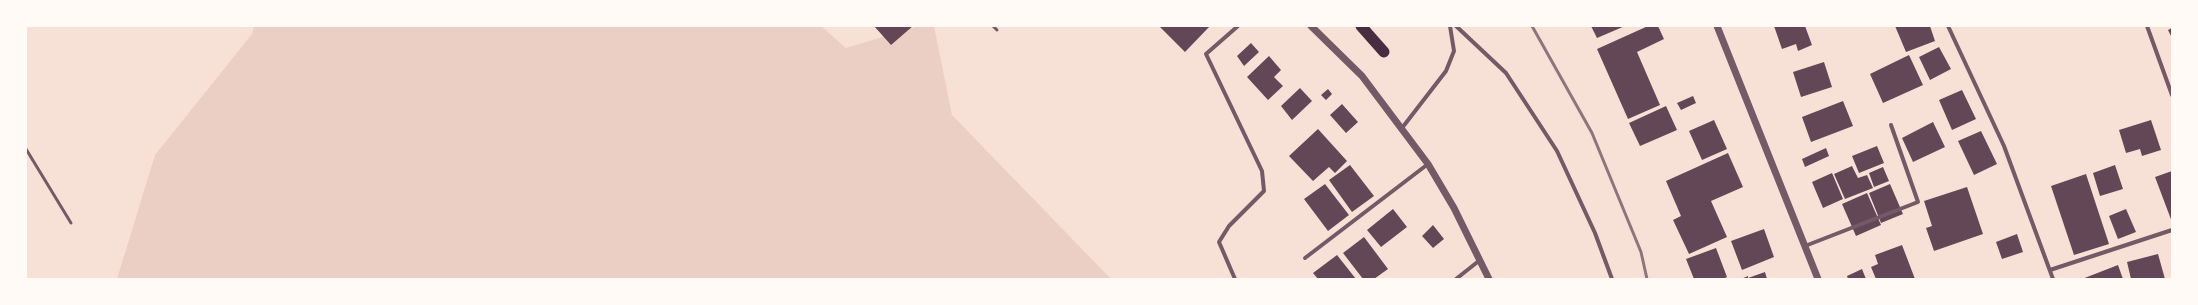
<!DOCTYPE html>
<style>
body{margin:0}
#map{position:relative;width:2198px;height:305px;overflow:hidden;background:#f7e1d7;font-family:Montserrat,sans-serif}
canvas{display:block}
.frame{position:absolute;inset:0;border:27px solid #fffaf5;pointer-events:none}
</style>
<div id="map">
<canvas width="2198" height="305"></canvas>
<div class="frame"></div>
</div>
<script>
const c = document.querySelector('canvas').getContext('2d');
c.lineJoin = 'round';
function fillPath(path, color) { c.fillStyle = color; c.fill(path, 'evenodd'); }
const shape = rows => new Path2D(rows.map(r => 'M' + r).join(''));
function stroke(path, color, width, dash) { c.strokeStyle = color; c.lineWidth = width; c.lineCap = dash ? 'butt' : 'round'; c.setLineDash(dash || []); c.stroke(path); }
fillPath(shape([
 [254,26,821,26,846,48,919,26,934,26,952,115,1111,279,117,279,155,155,252,34]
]), '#ebcfc5');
fillPath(shape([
 [874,26,913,26,891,45],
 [1159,26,1210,26,1185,52],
 [1591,26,1625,26,1597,38],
 [1648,26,1658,26,1664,39,1637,52,1660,105,1628,119,1597,49],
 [1774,26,1805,26,1812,45,1798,51,1796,44,1782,49],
 [1895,26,1930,26,1935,41,1906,52],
 [2172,28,2172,38,2168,30],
 [1251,43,1259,52,1244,66,1237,56],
 [1939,47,1951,69,1930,80,1919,57],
 [1909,55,1923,85,1883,103,1870,74],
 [1269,56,1281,70,1274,77,1283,86,1268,100,1247,77],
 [1824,62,1832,87,1801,97,1793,72],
 [1300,88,1312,101,1292,120,1281,106],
 [1328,89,1332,94,1326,100,1321,95],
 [1962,90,1976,119,1952,130,1939,100],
 [1693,96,1696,103,1681,110,1677,103],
 [1843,101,1853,126,1811,142,1802,117],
 [1342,104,1358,122,1346,133,1330,115],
 [1666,106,1677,130,1640,146,1629,123],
 [1714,120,1727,149,1702,160,1689,131],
 [2151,120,2161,150,2142,156,2140,149,2126,153,2119,130],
 [1933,122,1945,147,1913,162,1902,138],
 [1318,129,1347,161,1335,173,1329,167,1313,181,1289,156],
 [1981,131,1997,164,1974,175,1958,141],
 [1877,146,1884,163,1859,173,1852,156],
 [1826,148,1829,156,1805,167,1802,159],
 [1728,153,1743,187,1711,201,1727,237,1689,254,1673,220,1681,216,1666,181],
 [1350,165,1374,196,1352,212,1329,180],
 [2115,165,2123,189,2100,196,2093,173],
 [1852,166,1858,178,1867,175,1873,188,1845,199,1834,174],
 [1883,167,1889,181,1874,187,1869,173],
 [2172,171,2172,222,2155,177],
 [1832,173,1843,199,1823,208,1812,182],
 [2086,174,2109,244,2074,255,2051,186],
 [1325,184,1349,215,1328,231,1304,199],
 [1890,184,1903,214,1881,223,1869,193],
 [1967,187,1983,234,1934,251,1926,228,1932,226,1924,201],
 [1867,193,1881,225,1856,236,1842,204],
 [1393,209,1407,227,1381,247,1367,230],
 [2126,209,2136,232,2118,239,2109,216],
 [1433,225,1444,239,1433,248,1422,236],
 [1764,229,1774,257,1742,270,1731,241],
 [2017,234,2023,252,2002,259,1996,242],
 [1364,237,1388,269,1374,279,1363,279,1343,253],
 [1902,245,1915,279,1876,279,1871,267,1878,264,1875,255],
 [1716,248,1727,277,1723,279,1694,279,1686,259],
 [2158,254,2165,279,2131,279,2127,262],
 [1337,255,1356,279,1318,279,1313,273],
 [2118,265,2123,279,2082,279],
 [1862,269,1866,279,1848,279,1847,276],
 [1765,272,1767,279,1741,279,1748,276,1748,278]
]), '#644757');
stroke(shape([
 [993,26,997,30],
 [26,149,71,223]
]), '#755966', 3);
stroke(shape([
 [1456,26,1506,73,1557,151,1595,233,1612,279],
 [1948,26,2004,146,2053,279],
 [2147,26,2172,95],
 [1402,128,1446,71,1454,51,1450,26],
 [1805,246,1918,202,1891,125],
 [1305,258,1428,164],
 [2050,270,2172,230],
 [1235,279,1219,242,1229,226,1264,191,1262,171,1206,54,1238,26],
 [1456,279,1480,260]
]), '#755966', 4);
stroke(shape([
 [1311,26,1362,76,1428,164,1454,208,1489,279],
 [1717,26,1818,279]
]), '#755966', 7);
stroke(shape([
 [1361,26,1384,52]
]), '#4a2c40', 11);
stroke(shape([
 [1532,26,1592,133,1641,252,1647,279]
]), '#8f747c', 3);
</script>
